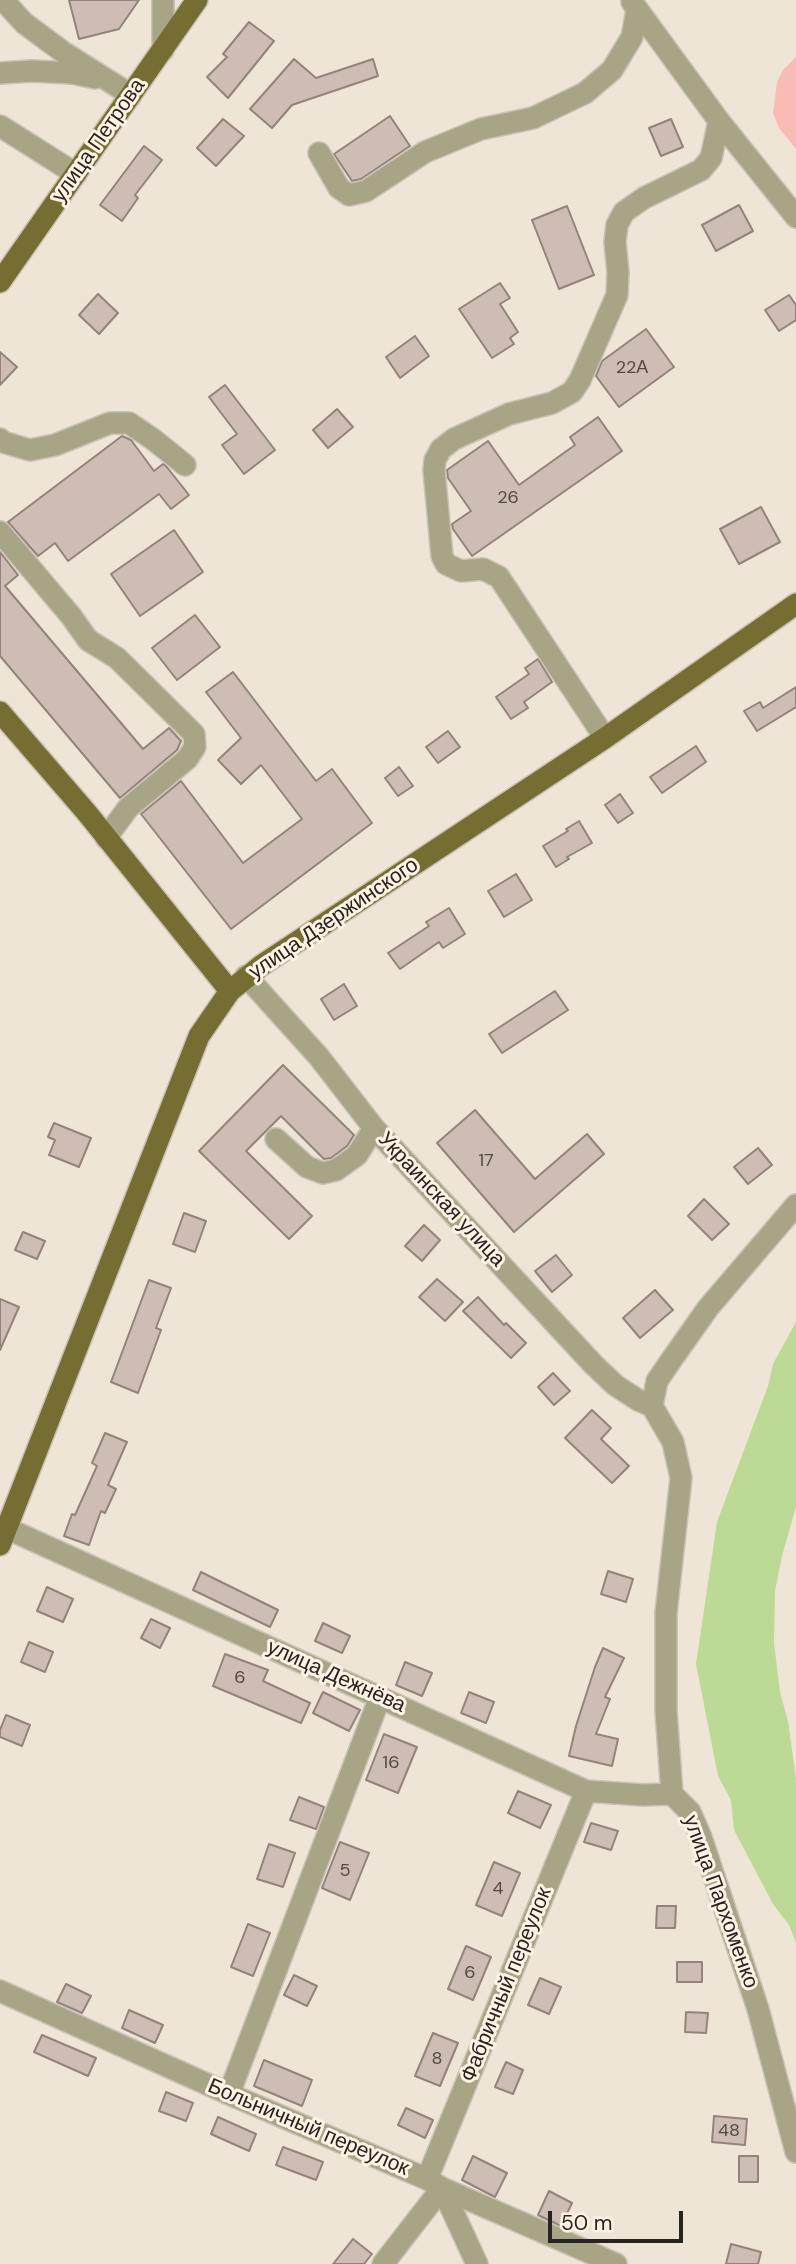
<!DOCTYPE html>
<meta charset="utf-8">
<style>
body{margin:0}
#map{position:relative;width:796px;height:2264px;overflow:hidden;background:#efe5d6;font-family:"DM Sans",sans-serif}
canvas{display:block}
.scale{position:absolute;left:548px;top:2211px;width:135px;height:32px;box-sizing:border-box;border:4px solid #28241f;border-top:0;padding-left:9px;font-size:21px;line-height:24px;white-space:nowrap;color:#28241f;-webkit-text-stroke:5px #fdf2e3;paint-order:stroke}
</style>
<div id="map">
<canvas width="796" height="2264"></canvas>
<div class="scale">50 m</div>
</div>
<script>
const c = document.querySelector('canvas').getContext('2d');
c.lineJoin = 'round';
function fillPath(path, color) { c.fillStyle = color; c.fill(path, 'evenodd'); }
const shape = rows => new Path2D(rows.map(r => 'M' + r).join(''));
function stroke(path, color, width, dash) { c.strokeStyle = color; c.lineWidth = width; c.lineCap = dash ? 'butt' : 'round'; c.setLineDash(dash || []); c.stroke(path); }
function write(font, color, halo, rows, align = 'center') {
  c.font = font + ' "DM Sans",sans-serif'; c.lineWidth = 6; c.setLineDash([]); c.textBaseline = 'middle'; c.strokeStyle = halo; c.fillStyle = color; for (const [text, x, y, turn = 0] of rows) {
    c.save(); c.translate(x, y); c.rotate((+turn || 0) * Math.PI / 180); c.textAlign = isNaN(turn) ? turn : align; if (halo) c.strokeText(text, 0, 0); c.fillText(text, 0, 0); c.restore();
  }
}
fillPath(shape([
 [796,57,796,149,779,128,773,113,777,82,783,70]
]), '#f8bcb5');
fillPath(shape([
 [796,1322,796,1507,782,1556,775,1591,774,1643,780,1692,788,1721,796,1779,796,1943,789,1925,773,1904,734,1830,731,1800,718,1776,696,1664,717,1522,768,1386,773,1364]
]), '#bdd996');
const building = shape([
 [69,0,139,0,119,29,79,39,69,0],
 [249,22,274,41,228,98,207,77,227,57,223,54,249,22],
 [294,59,316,78,373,59,378,76,292,105,272,128,250,109,294,59],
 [390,116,410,146,361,179,352,181,334,154,390,116],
 [223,119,244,136,216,166,197,148,223,119],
 [671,119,683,147,661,156,649,128,671,119],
 [144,146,162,160,135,195,138,198,122,221,100,205,144,146],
 [739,205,753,231,716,251,702,225,739,205],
 [567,206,594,275,559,289,532,220,567,206],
 [500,283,510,298,500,304,518,332,510,338,514,344,492,358,459,309,500,283],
 [98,294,118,313,99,334,79,315,98,294],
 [789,295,796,305,796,320,779,331,765,310,789,295],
 [646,329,674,367,619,407,596,376,602,361,646,329],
 [415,336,429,356,400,378,386,357,415,336],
 [0,352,17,367,0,385,0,352],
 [225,385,275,450,244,474,222,445,237,434,209,397,225,385],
 [337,409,353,427,328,448,313,430,337,409],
 [598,417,622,451,472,556,453,529,452,524,471,511,448,478,447,470,488,441,519,485,575,445,570,437,598,417],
 [122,436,131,440,154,471,163,464,166,466,189,495,171,509,159,494,68,561,55,543,38,556,8,522,122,436],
 [761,507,780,542,739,564,720,529,761,507],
 [174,530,203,572,140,616,111,574,174,530],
 [0,552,18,575,5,586,143,749,169,728,181,741,177,750,120,798,0,656,0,552],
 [195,615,220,647,177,680,152,648,195,615],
 [538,659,552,682,524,702,528,708,511,719,496,697,529,674,525,668,538,659],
 [233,672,316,781,332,769,372,823,231,929,141,814,181,781,243,863,302,819,261,765,241,784,218,760,241,738,206,692,233,672],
 [796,687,796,707,757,731,744,711,760,702,763,708,796,687],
 [448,731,460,747,438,763,426,747,448,731],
 [696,746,706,762,662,793,650,777,696,746],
 [399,767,413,786,398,796,385,778,399,767],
 [620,794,633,813,618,823,605,805,620,794],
 [579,821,592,843,567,857,569,859,556,867,543,846,568,831,566,829,579,821],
 [516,874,532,900,504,917,488,891,516,874],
 [449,908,465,934,443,948,439,942,400,969,388,953,429,926,426,922,449,908],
 [344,984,357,1006,334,1020,321,999,344,984],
 [555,991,568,1010,502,1053,489,1034,555,991],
 [283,1065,354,1135,347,1146,331,1158,324,1159,281,1116,246,1151,312,1216,289,1239,199,1151,283,1065],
 [475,1110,535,1179,587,1134,604,1154,514,1232,437,1143,475,1110],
 [54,1123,91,1138,79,1167,49,1155,55,1140,48,1137,54,1123],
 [758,1148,772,1165,748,1184,734,1167,758,1148],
 [704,1199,729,1224,712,1240,688,1216,704,1199],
 [184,1213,206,1221,195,1252,173,1244,184,1213],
 [424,1225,440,1240,422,1261,405,1246,424,1225],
 [23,1232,45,1241,37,1259,15,1250,23,1232],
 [556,1255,572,1275,552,1292,535,1271,556,1255],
 [437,1279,463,1302,445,1321,419,1297,437,1279],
 [149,1280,171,1288,156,1328,161,1330,138,1393,111,1382,149,1280],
 [655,1290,673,1310,640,1338,623,1318,655,1290],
 [478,1297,504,1325,506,1323,526,1343,511,1358,463,1311,478,1297],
 [0,1299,19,1307,0,1350,0,1299],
 [553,1373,570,1391,554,1405,538,1387,553,1373],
 [592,1410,611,1428,601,1439,629,1466,612,1483,565,1438,592,1410],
 [105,1433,127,1442,108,1485,116,1489,105,1513,101,1511,89,1545,64,1536,72,1514,75,1515,97,1466,92,1463,105,1433],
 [608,1571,633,1579,626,1602,601,1594,608,1571],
 [201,1572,278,1610,270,1627,193,1590,201,1572],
 [47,1587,73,1599,63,1622,37,1611,47,1587],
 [151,1619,170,1628,160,1648,141,1638,151,1619],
 [323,1623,350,1636,342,1653,315,1641,323,1623],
 [29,1642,53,1652,45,1672,21,1662,29,1642],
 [603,1648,624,1658,605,1697,610,1699,596,1734,618,1739,612,1766,569,1756,576,1726,595,1667,603,1648],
 [225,1654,268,1670,263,1681,310,1703,301,1723,213,1686,225,1654],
 [405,1662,432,1673,422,1696,396,1685,405,1662],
 [323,1692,360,1710,349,1731,313,1713,323,1692],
 [469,1692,494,1702,486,1723,461,1713,469,1692],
 [6,1715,30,1725,22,1746,0,1737,0,1730,6,1715],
 [384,1734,417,1747,398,1793,366,1780,384,1734],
 [518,1791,551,1805,540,1828,508,1813,518,1791],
 [299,1797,324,1807,316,1829,290,1820,299,1797],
 [591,1823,618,1831,611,1850,584,1842,591,1823],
 [340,1842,369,1853,350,1900,322,1888,340,1842],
 [269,1844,295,1853,283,1887,257,1879,269,1844],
 [494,1862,520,1873,502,1916,476,1905,494,1862],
 [657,1906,676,1906,675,1928,656,1928,657,1906],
 [248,1924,270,1933,253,1976,231,1967,248,1924],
 [466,1946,491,1957,473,2000,448,1989,466,1946],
 [677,1962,702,1962,702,1982,677,1982,677,1962],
 [294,1975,317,1986,307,2006,284,1995,294,1975],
 [540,1978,561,1987,549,2014,528,2005,540,1978],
 [66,1984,91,1996,82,2013,57,2002,66,1984],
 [129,2010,163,2025,155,2043,122,2028,129,2010],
 [686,2012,708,2013,706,2033,685,2032,686,2012],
 [433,2033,458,2043,440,2086,415,2076,433,2033],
 [42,2035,96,2058,88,2076,34,2052,42,2035],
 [264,2060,312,2080,302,2106,254,2086,264,2060],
 [506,2062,523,2070,513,2094,495,2087,506,2062],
 [166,2092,193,2103,186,2121,159,2111,166,2092],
 [406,2108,433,2120,425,2138,398,2125,406,2108],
 [714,2116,747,2119,745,2145,712,2142,714,2116],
 [218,2117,256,2134,249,2151,211,2134,218,2117],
 [283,2147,323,2162,316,2180,276,2165,283,2147],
 [473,2156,507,2173,495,2197,462,2180,473,2156],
 [739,2156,758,2156,758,2182,739,2182,739,2156],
 [549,2191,572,2203,561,2226,538,2215,549,2191],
 [353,2239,372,2254,364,2264,333,2264,353,2239],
 [731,2244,761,2252,758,2264,726,2264,731,2244]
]);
fillPath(building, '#cebdb4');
stroke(building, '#93837b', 2);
const minor = shape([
 [3,0,24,23,63,52,131,95],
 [632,2,719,121,796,217],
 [163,50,163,0],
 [0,73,32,71,72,73,95,78],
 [0,126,76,174],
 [319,153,339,188,349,195,366,191,425,152,481,129,533,118,585,93,612,70,632,37,637,9],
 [0,439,3,442,30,450,55,445,110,423,129,423,154,440,185,465],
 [0,532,71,616,88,640,117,658,194,734,195,747,187,759,128,808,106,838],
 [605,738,499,577,483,569,461,571,446,564,442,556,434,470,435,460,441,449,454,439,509,414,552,403,572,392,580,380,617,295,618,273,615,242,617,225,624,212,644,198,701,170,711,158,719,121],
 [246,976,319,1057,374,1128,593,1364,615,1385,638,1400,652,1406],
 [276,1139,307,1167,323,1173,336,1170,357,1155,374,1128],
 [796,1205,708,1308,672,1359,657,1381,652,1406,673,1442,681,1478,666,1613,666,1711,672,1794,690,1812,701,1837,758,2009,796,2152],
 [6,1528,586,1791,643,1795,672,1794],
 [0,1991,229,2094,427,2179,442,2188,616,2264],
 [229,2094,380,1697],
 [427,2179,586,1791],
 [383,2264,442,2188,477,2264]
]);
const major = shape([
 [0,282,197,0],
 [0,712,87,813,230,991],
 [0,1545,199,1036,230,991,262,965,605,738,796,604]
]);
stroke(minor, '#cbc2b5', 24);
stroke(major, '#cbc2b5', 24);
stroke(minor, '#a8a586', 21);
stroke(major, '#756d32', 21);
write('18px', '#524a44', null, [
 ["22А",632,368],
 ["26",508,498],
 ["17",486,1161],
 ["6",240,1678],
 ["16",391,1763],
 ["5",345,1871],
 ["4",498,1889],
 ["6",470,1973],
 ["8",437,2059],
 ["48",729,2131]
]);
write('21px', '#28241f', '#fdf2e3', [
 ["улица Петрова",99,141,-55],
 ["улица Дзержинского",334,919,-34],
 ["Украинская улица",441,1200,47],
 ["улица Дежнёва",336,1677,24],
 ["улица Пархоменко",720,1902,70],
 ["Фабричный переулок",507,1985,-68],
 ["Больничный переулок",308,2128,23]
]);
</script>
